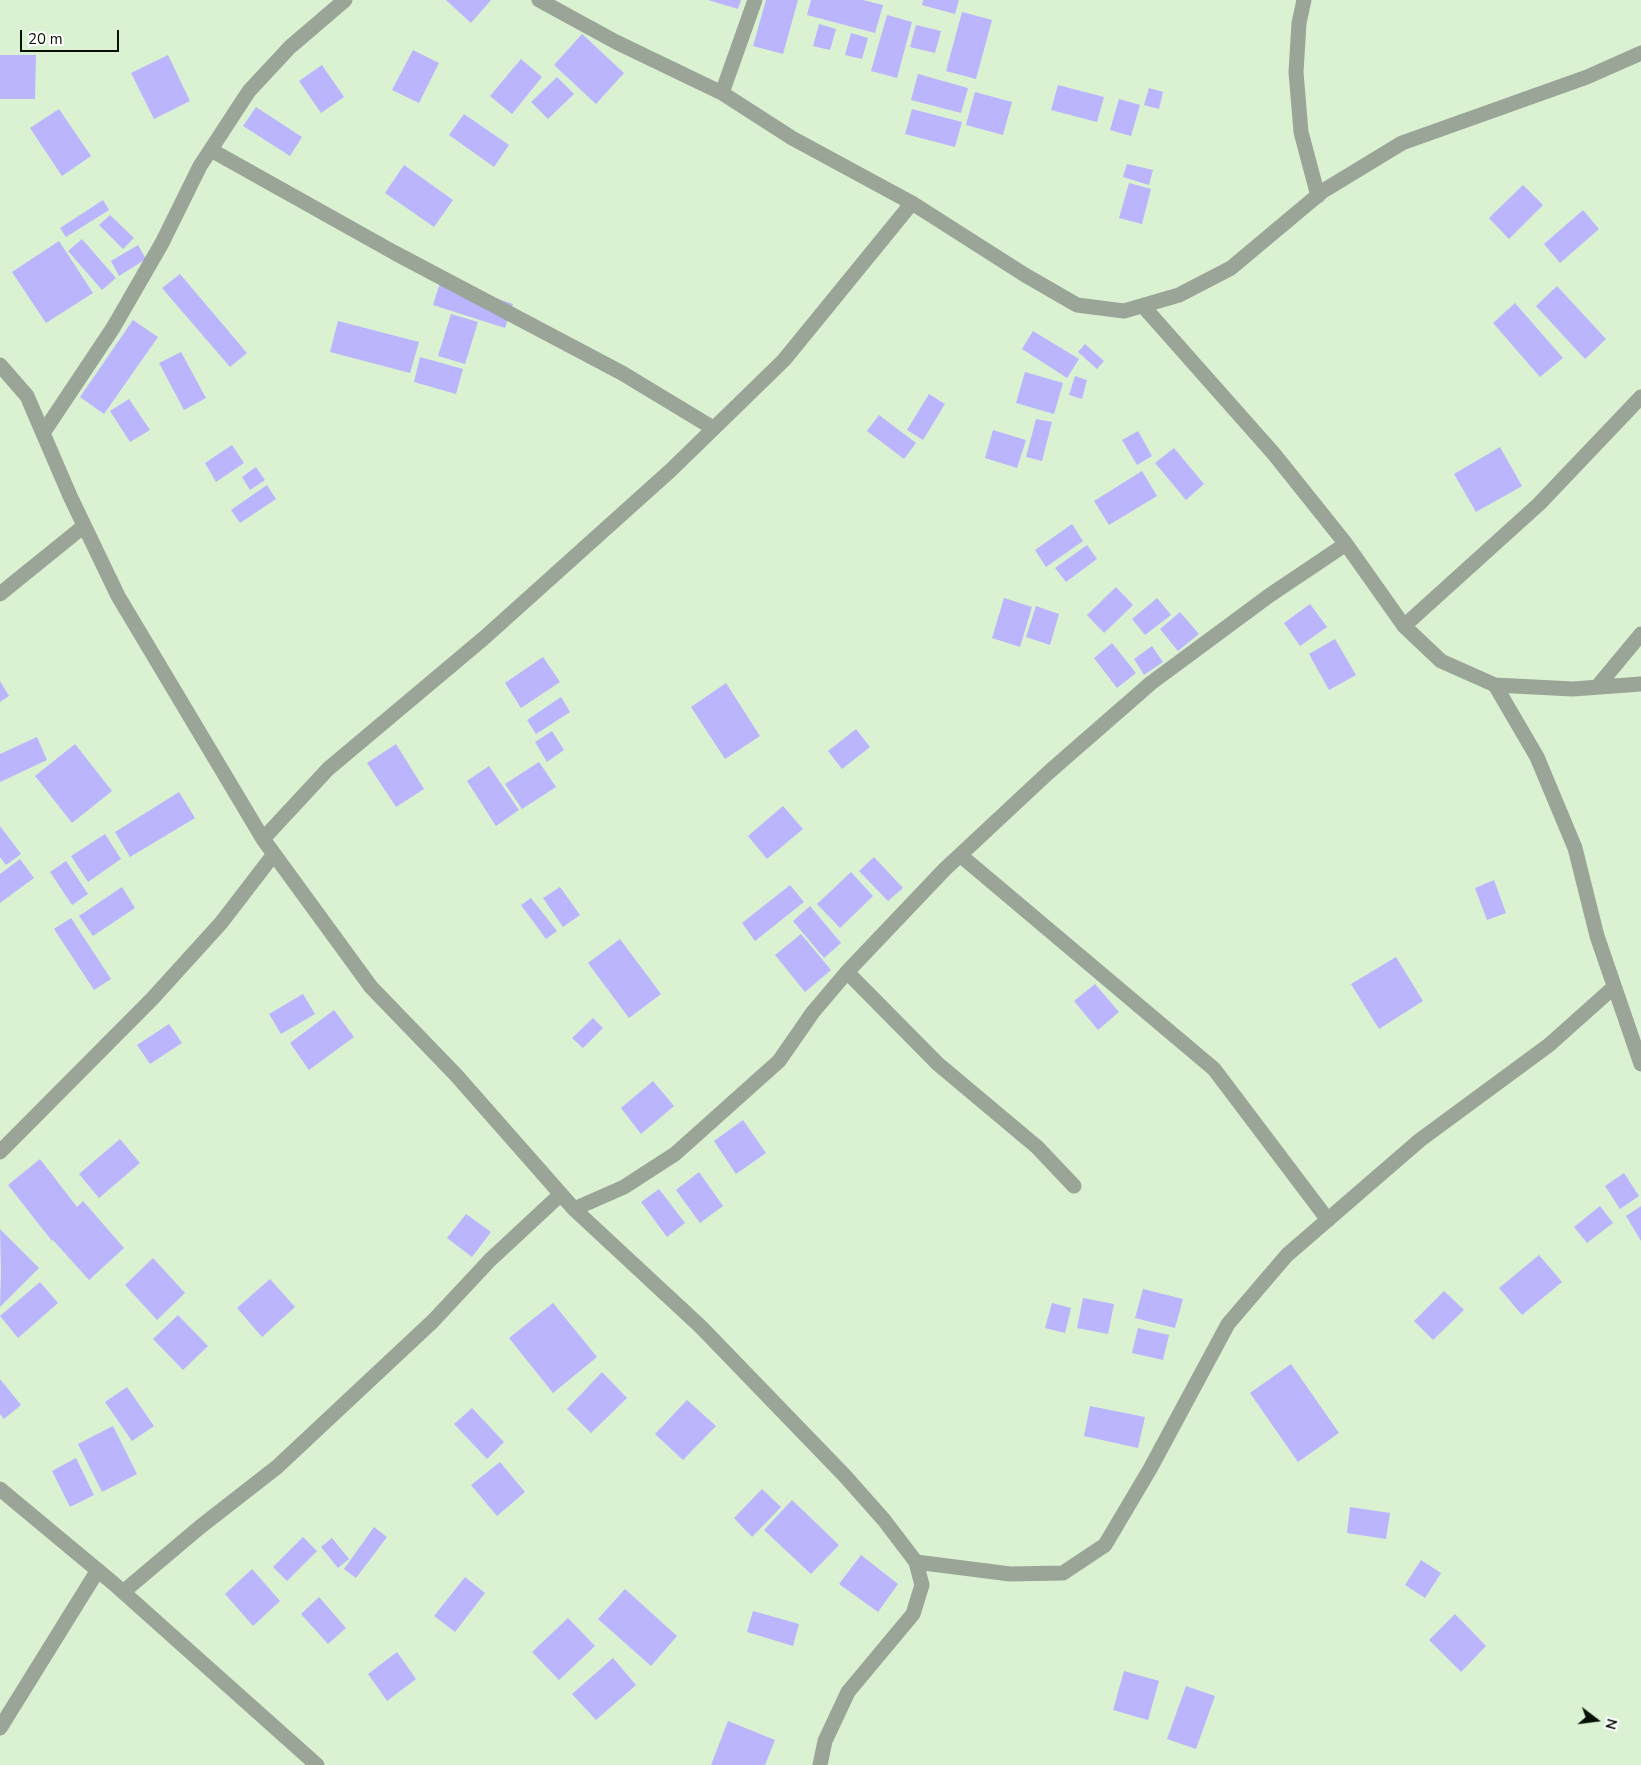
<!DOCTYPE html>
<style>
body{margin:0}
#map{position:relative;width:1641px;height:1765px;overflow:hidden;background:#daf2d2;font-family:"Nunito Sans",sans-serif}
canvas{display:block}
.north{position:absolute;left:1571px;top:1695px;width:50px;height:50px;-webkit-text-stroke:4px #fff;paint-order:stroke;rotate:105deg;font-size:14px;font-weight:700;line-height:20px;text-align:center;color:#091107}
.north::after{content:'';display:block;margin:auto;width:18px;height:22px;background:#091107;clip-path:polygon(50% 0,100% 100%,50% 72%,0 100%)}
.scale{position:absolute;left:20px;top:30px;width:99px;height:22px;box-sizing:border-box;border:2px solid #091107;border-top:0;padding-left:6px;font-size:15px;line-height:18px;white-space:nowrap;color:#091107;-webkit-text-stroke:4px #fff;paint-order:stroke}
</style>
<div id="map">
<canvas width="1641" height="1765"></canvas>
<div class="north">N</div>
<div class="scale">20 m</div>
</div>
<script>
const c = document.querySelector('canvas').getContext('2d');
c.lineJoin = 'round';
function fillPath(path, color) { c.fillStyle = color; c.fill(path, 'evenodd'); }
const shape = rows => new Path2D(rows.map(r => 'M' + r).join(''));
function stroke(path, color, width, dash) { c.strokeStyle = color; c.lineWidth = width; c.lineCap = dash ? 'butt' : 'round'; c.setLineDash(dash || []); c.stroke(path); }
fillPath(shape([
 [446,0,491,0,471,23],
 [708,0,741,0,738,9],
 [766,0,798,0,783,54,753,46],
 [811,0,863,0,883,5,875,33,807,15],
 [923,0,959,0,955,14,922,5],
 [962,12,992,20,976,79,946,71],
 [887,15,912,22,897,78,871,71],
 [819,24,836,29,830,50,813,46],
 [916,25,941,31,935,53,910,47],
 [851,33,868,38,862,59,845,55],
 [582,34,624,73,596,104,554,65],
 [413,50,439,63,419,103,392,90],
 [0,55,36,55,35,99,0,99],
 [168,55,190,101,154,119,131,73],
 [521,59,542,77,512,114,490,96],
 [322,65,344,97,321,113,299,81],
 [918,74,968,88,961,113,911,100],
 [557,77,574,94,548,119,531,102],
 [1058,85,1104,97,1097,122,1051,110],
 [1149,88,1163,92,1159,109,1144,105],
 [975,92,1012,102,1003,135,966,125],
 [1119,99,1140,105,1131,136,1110,130],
 [256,107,302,137,290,156,243,126],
 [59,109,91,156,62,176,30,128],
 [912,109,962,122,955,147,905,134],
 [464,114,509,145,494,167,449,135],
 [1127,164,1153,170,1149,185,1123,177],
 [404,165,453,200,434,227,385,193],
 [1129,183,1151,189,1142,224,1119,218],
 [1523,185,1543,205,1509,239,1489,218],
 [103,200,109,210,66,237,60,228],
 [1583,210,1599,229,1560,263,1544,244],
 [110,215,134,238,123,249,99,225],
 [82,239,116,278,102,290,68,251],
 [59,241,93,293,46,323,12,272],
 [138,245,146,259,119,276,111,261],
 [180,274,247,353,230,367,162,288],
 [441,280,513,304,505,328,433,305],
 [1557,286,1606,339,1585,359,1536,306],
 [1515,303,1563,358,1540,377,1493,323],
 [451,314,478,322,465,364,438,356],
 [133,320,158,337,104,414,80,397],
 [338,321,419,342,410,373,330,352],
 [1033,331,1079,359,1067,378,1022,349],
 [1085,344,1104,361,1097,369,1078,352],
 [181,352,206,398,184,410,159,363],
 [420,357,463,369,456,394,414,382],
 [1025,372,1063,383,1054,414,1016,403],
 [1075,376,1087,380,1082,399,1069,395],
 [929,394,945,404,923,440,907,430],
 [129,399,150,430,130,442,110,411],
 [879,415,916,443,904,459,867,431],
 [1036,419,1052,422,1042,461,1026,457],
 [993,430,1026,440,1017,468,985,458],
 [1138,431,1152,456,1137,465,1122,440],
 [232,445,244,463,216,482,205,463],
 [1500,447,1522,486,1476,512,1454,474],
 [1174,448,1204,484,1186,500,1155,463],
 [256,467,265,480,250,490,242,477],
 [1142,471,1157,496,1109,525,1094,501],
 [267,485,276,499,240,523,231,510],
 [1072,524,1083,541,1046,567,1035,550],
 [1087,545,1097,559,1066,582,1055,568],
 [1116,587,1133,605,1104,633,1087,615],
 [1004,598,1032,607,1020,647,992,638],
 [1157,598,1171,615,1145,635,1132,619],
 [1310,604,1327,627,1300,646,1284,623],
 [1036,606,1059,614,1050,645,1026,637],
 [1180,612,1199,634,1178,651,1160,629],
 [1335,639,1356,675,1329,690,1309,654],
 [1112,643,1136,673,1117,688,1094,658],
 [1152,646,1163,662,1144,675,1134,659],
 [543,657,560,682,521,708,505,683],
 [0,681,9,696,0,702],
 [726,683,760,736,725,759,691,707],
 [561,697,570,712,536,734,527,720],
 [856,729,870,747,842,769,828,751],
 [552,731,564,750,547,762,535,742],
 [37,737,47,760,0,782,0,754],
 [75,744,112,791,72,823,35,776],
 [396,744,424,789,396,807,367,763],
 [539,762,556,787,522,809,505,784],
 [489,766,519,810,496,826,467,781],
 [179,792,195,818,130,857,115,832],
 [783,806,803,829,767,859,748,836],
 [0,826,21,854,6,865,0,857],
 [105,834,121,859,88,882,71,856],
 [874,857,903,888,888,901,859,871],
 [20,859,34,878,0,903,0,874],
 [66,861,88,894,72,905,50,872],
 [851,872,873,896,840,928,817,904],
 [1494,880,1506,913,1487,920,1475,888],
 [790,885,804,902,755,941,742,923],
 [122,887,135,908,93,936,79,916],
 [560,887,580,915,563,927,543,898],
 [531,898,557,931,546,939,521,905],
 [810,906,841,943,824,958,793,921],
 [71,918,111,979,94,990,54,929],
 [801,934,831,970,805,992,775,955],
 [620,939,661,994,629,1018,588,963],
 [1396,957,1423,1001,1379,1029,1351,984],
 [1095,984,1119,1012,1098,1030,1074,1001],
 [303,994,315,1014,281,1034,269,1014],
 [334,1010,354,1037,309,1070,290,1043],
 [593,1018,603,1028,583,1048,572,1038],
 [169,1024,182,1043,150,1064,137,1045],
 [653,1081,674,1106,641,1134,621,1108],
 [743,1120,766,1153,736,1174,714,1141],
 [120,1139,140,1163,99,1198,79,1174],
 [40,1159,77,1207,83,1201,124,1248,89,1280,53,1240,52,1241,8,1185],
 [699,1172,723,1206,700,1223,676,1190],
 [1624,1173,1639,1196,1620,1209,1605,1186],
 [659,1189,685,1223,667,1237,641,1202],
 [1600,1206,1613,1223,1587,1243,1574,1227],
 [1641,1206,1641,1241,1626,1216],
 [466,1214,491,1232,472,1257,447,1238],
 [0,1229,39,1268,0,1307,1,1271],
 [1539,1255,1562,1282,1522,1315,1499,1288],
 [153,1258,185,1293,157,1320,125,1285],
 [270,1279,295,1307,262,1337,237,1308],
 [40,1282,58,1303,18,1338,0,1316],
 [1143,1289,1183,1299,1175,1328,1135,1318],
 [1444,1291,1464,1310,1433,1340,1414,1321],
 [1083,1298,1114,1304,1108,1334,1077,1328],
 [553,1303,597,1357,553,1393,509,1338],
 [1052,1303,1071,1308,1065,1333,1045,1328],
 [178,1315,208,1346,183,1370,153,1339],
 [1138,1328,1169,1335,1163,1360,1132,1353],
 [1291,1364,1339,1433,1298,1462,1250,1393],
 [602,1372,627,1398,591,1433,567,1409],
 [0,1379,21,1405,4,1419,0,1414],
 [127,1387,154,1426,132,1441,105,1402],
 [687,1400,716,1426,683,1460,655,1434],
 [1090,1406,1145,1417,1138,1448,1084,1436],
 [472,1408,504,1442,487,1459,454,1424],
 [113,1426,137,1474,102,1492,78,1444],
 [76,1458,94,1495,70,1507,52,1471],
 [500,1462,525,1492,497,1516,471,1485],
 [762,1489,781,1507,752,1537,734,1518],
 [792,1500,839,1545,811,1574,764,1530],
 [1350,1507,1390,1513,1386,1539,1347,1533],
 [374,1527,387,1537,356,1578,344,1569],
 [303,1537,317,1551,287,1581,273,1567],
 [332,1538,349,1559,338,1568,321,1547],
 [861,1555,898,1584,878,1612,839,1584],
 [1421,1560,1441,1573,1425,1598,1405,1585],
 [252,1569,280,1601,253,1626,225,1594],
 [465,1577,485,1593,455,1632,434,1616],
 [625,1589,677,1636,651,1666,598,1619],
 [319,1597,346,1628,328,1644,301,1614],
 [753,1611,799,1624,793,1646,747,1632],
 [1455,1614,1486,1646,1461,1672,1429,1640],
 [568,1618,595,1646,559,1680,532,1652],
 [397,1652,416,1679,387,1701,368,1674],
 [613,1658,636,1685,596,1720,572,1694],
 [1124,1671,1159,1681,1148,1720,1113,1710],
 [1186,1686,1215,1696,1196,1749,1167,1739],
 [728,1721,775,1740,765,1765,711,1765]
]), '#bab5fc');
stroke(shape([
 [539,0,616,42,722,93,792,138,912,203,1025,275,1077,305,1124,311,1179,295,1231,268,1323,191,1402,143,1587,77,1641,53],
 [1304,0,1299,23,1296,72,1301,132,1318,196],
 [722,93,755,0],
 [211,150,395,253,622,373,713,428],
 [1143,306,1274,454,1346,544,1404,626,1441,661,1495,685,1573,689,1641,684],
 [0,365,27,396,70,496,118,596,263,839,371,987,456,1075,574,1209,701,1327,845,1476,884,1520,916,1562,922,1585,913,1614,848,1692,825,1741,820,1765],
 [43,433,113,328,162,243,200,166,249,91,290,47,345,0],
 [0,594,84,526],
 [1404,626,1539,504,1641,397],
 [1495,685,1537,757,1575,848,1597,936,1641,1064],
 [1597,687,1641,634],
 [263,839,328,769,484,638,671,470,784,360,912,203],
 [960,855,1214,1069,1328,1220],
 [847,972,938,1064,1037,1147,1074,1186],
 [0,1152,152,999,221,923,274,854],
 [574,1209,624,1187,675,1154,779,1061,813,1012,847,972,945,869,1049,772,1151,683,1270,595,1346,544],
 [0,1489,113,1583,317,1765],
 [916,1562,1010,1574,1063,1573,1105,1545,1150,1469,1228,1324,1287,1255,1420,1140,1549,1045,1614,987],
 [123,1592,200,1527,277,1467,433,1321,490,1260,561,1194],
 [0,1728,98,1570]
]), '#9aa497', 15);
</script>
